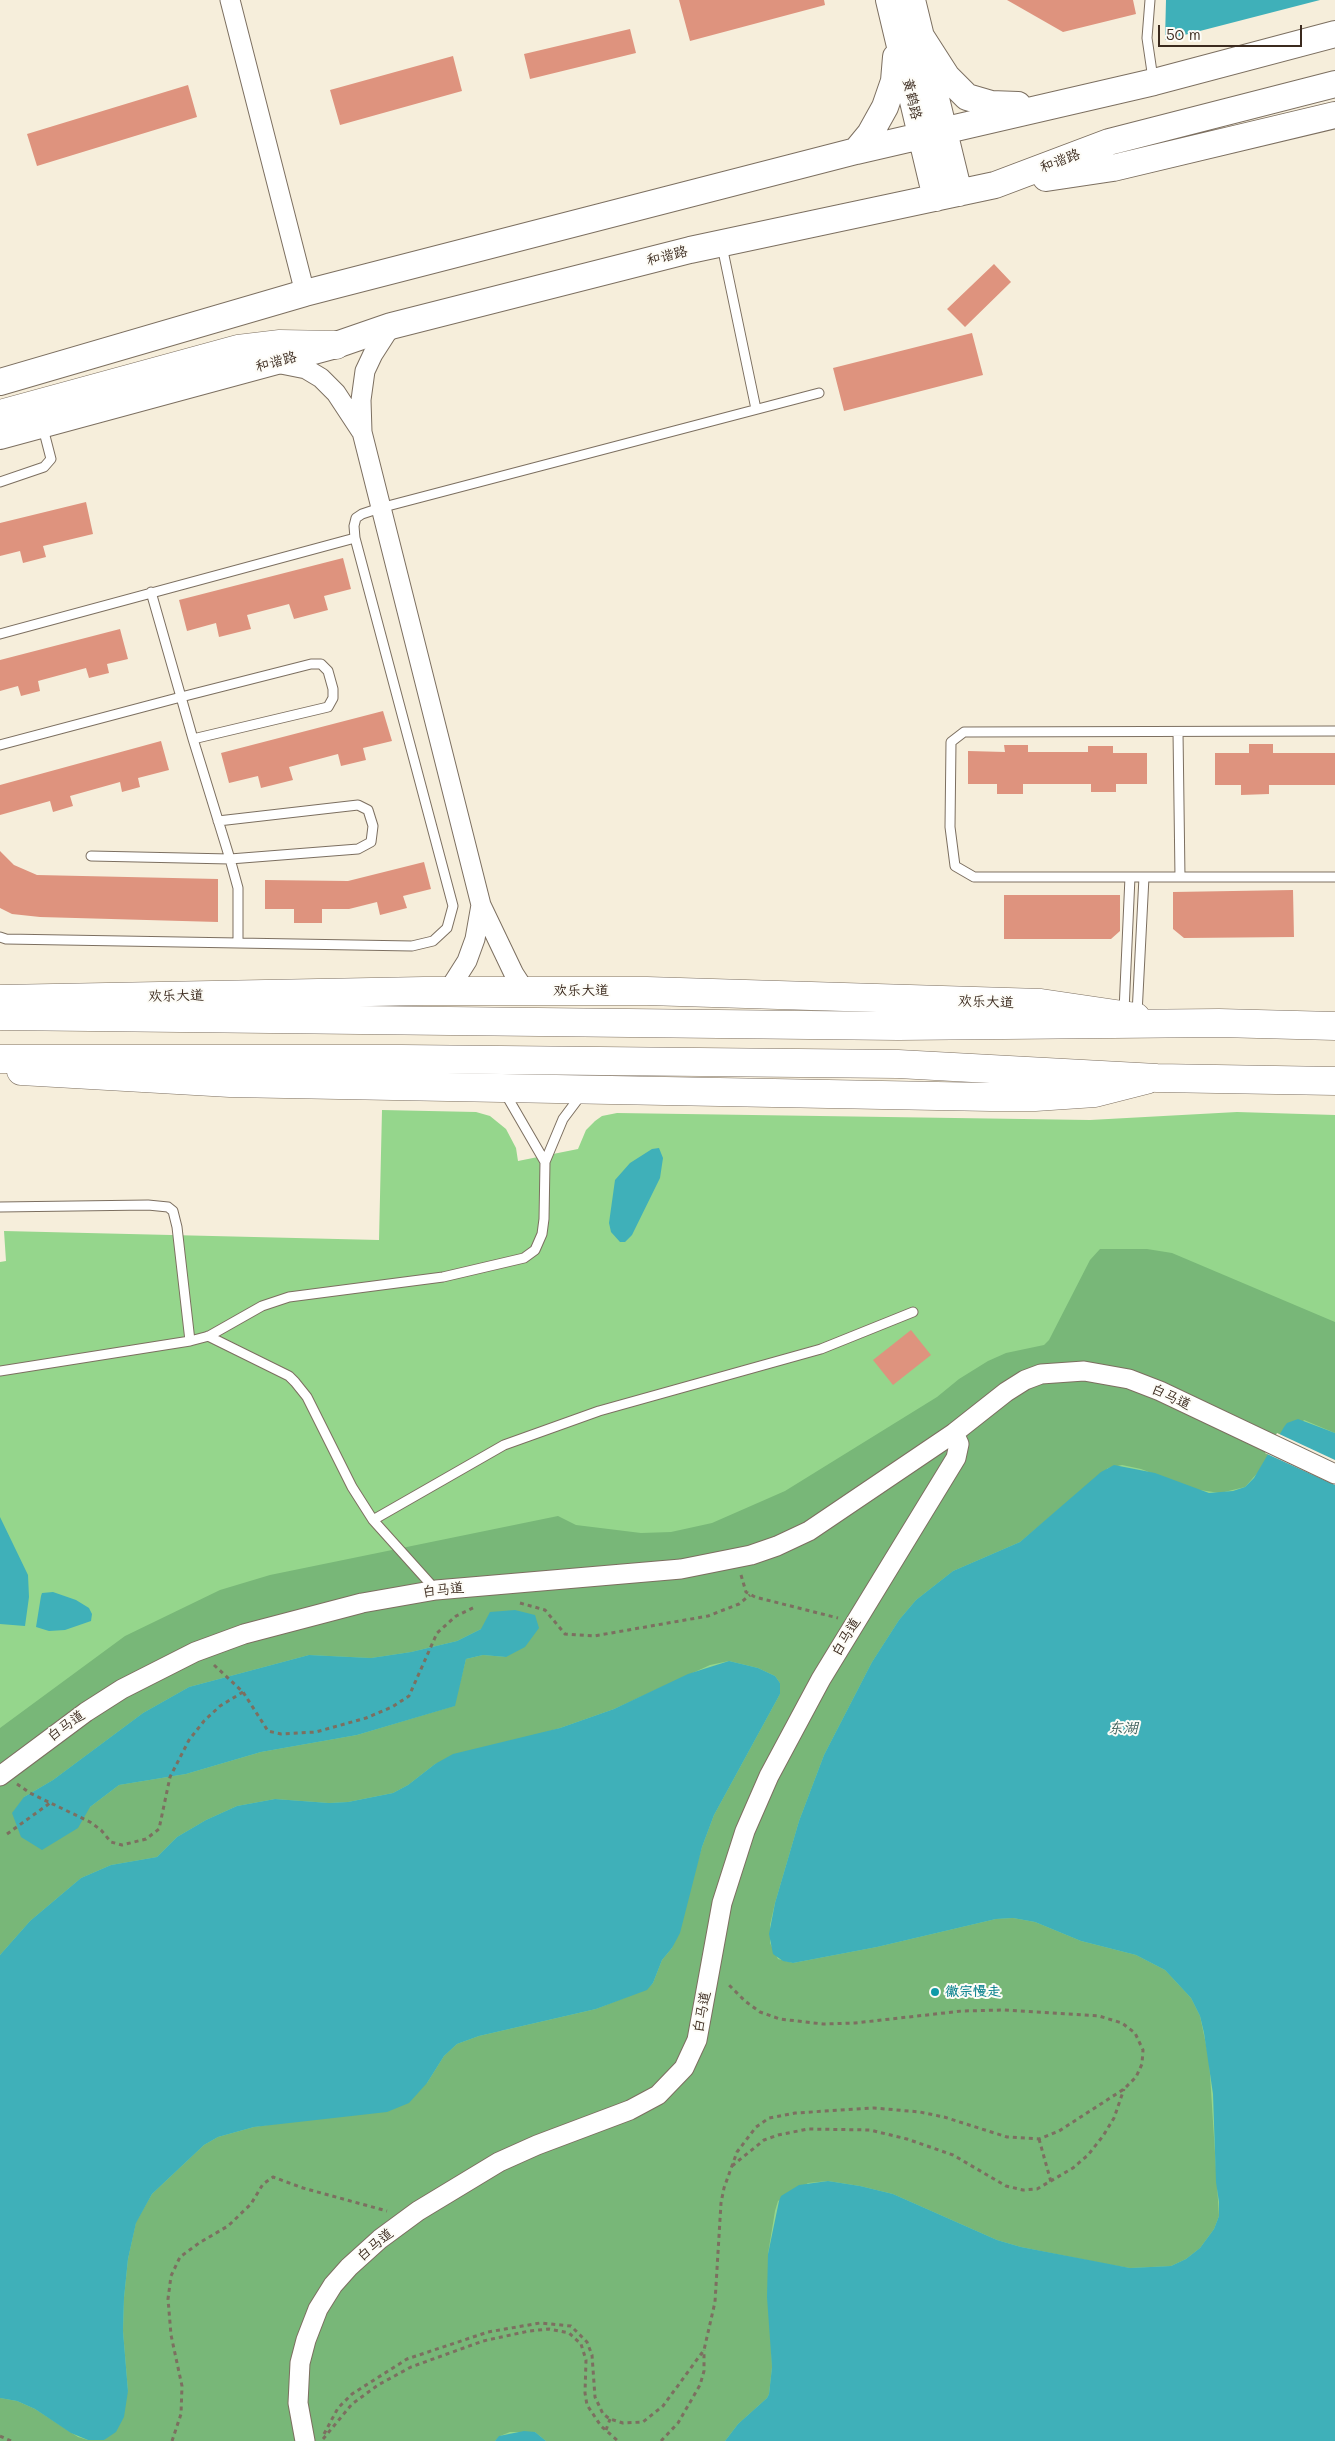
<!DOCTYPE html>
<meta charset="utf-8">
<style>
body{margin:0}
#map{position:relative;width:1335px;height:2441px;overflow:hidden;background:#f6eedb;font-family:Mali,sans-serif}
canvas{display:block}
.scale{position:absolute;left:1158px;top:25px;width:144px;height:22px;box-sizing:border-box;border:2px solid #3b2a1e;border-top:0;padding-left:6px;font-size:15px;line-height:18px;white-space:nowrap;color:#3b2a1e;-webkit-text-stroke:4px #fdfcf7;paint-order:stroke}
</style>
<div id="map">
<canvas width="1335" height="2441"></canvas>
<div class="scale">50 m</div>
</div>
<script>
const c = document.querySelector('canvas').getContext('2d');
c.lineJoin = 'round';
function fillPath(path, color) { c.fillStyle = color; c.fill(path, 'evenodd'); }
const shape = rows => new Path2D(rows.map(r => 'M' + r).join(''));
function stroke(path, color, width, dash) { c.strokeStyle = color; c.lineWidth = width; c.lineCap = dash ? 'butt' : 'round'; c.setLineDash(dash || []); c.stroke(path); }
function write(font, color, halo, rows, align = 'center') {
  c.font = font + ' Mali,"LXGW WenKai TC",sans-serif'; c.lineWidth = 4; c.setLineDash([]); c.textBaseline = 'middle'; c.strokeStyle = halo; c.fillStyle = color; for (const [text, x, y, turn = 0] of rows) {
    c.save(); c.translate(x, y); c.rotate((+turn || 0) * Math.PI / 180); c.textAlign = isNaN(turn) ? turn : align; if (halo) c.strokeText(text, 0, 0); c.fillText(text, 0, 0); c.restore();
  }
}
fillPath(shape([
 [382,1110,476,1112,490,1116,506,1129,516,1148,518,1161,578,1149,586,1130,595,1121,602,1116,617,1113,1090,1120,1237,1112,1335,1115,1335,2441,0,2441,0,1262,6,1261,4,1231,379,1240]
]), '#95d68c');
fillPath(shape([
 [1100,1249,1147,1249,1172,1253,1335,1322,1335,1433,1304,1420,1245,1487,1220,1493,1193,1489,1141,1469,1122,1465,1108,1468,1020,1542,953,1571,916,1600,899,1620,872,1662,824,1755,799,1821,775,1903,770,1925,770,1943,778,1959,793,1963,877,1947,996,1919,1013,1918,1035,1922,1081,1941,1136,1955,1165,1970,1191,1998,1200,2016,1209,2059,1219,2216,1214,2229,1200,2248,1186,2259,1171,2266,1130,2268,1106,2264,1021,2247,997,2240,893,2194,860,2186,828,2181,808,2183,778,2201,775,2211,768,2254,772,2367,769,2394,767,2398,738,2424,725,2441,546,2441,535,2432,510,2432,500,2436,495,2441,0,2441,0,2398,17,2401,35,2409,78,2437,88,2440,104,2440,128,2391,123,2331,124,2298,128,2259,136,2222,152,2194,204,2145,218,2137,254,2127,282,2123,427,2083,444,2056,457,2044,479,2036,596,2009,647,1989,653,1983,662,1960,672,1948,702,1847,714,1815,780,1694,780,1683,775,1676,758,1668,729,1661,710,1665,614,1709,560,1728,435,1764,408,1785,393,1793,348,1802,329,1803,275,1799,237,1806,206,1820,177,1837,157,1857,111,1865,81,1878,30,1921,0,1955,0,1728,125,1636,220,1590,270,1575,558,1516,576,1525,641,1533,671,1532,712,1523,785,1491,937,1397,959,1379,988,1361,1006,1353,1044,1345,1049,1340,1090,1260],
 [481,1629,506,1657,483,1655,466,1659,454,1706,357,1735,261,1752,186,1774,119,1785,90,1807,24,1797,53,1780,143,1713,189,1687,309,1655,371,1658,411,1652,457,1641]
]), '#78b778');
fillPath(shape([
 [1166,0,1320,0,1165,40],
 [659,1148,663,1158,660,1178,632,1235,625,1242,620,1242,611,1232,609,1223,615,1180,630,1163,652,1149],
 [1298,1419,1335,1433,1335,2441,725,2441,738,2424,767,2398,769,2394,772,2367,767,2297,768,2254,779,2201,781,2196,799,2185,828,2181,860,2186,893,2194,997,2240,1021,2247,1130,2268,1171,2266,1186,2259,1200,2248,1214,2229,1219,2216,1219,2202,1216,2182,1213,2094,1204,2033,1200,2016,1191,1998,1165,1970,1136,1955,1081,1941,1035,1922,1013,1918,996,1919,877,1947,793,1963,783,1961,773,1954,769,1934,775,1903,799,1821,824,1755,872,1662,899,1620,916,1600,953,1571,1020,1542,1101,1472,1114,1465,1155,1473,1209,1493,1233,1491,1245,1487,1254,1478,1284,1427,1287,1423],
 [0,1517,28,1575,29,1597,25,1626,0,1624],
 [53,1592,76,1600,89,1608,92,1614,91,1621,65,1630,49,1631,36,1627,41,1596,42,1593],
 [515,1610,535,1615,539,1628,525,1647,506,1657,483,1655,466,1659,455,1706,357,1735,261,1752,186,1774,119,1785,90,1807,78,1828,42,1850,21,1837,12,1813,24,1797,53,1780,143,1713,189,1687,309,1655,371,1658,411,1652,457,1641,481,1629,490,1612],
 [729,1661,758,1668,775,1676,780,1683,780,1694,714,1815,702,1847,680,1933,672,1948,662,1960,653,1983,647,1990,596,2009,479,2036,457,2044,444,2056,427,2083,409,2103,387,2112,254,2127,218,2137,204,2145,152,2194,136,2223,128,2259,124,2298,123,2331,128,2391,124,2417,116,2432,104,2440,88,2440,71,2433,35,2409,17,2401,0,2398,0,1955,30,1921,81,1878,111,1865,157,1857,177,1837,206,1820,237,1806,275,1799,329,1803,348,1802,393,1793,408,1785,435,1764,453,1754,560,1728,614,1709,688,1674],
 [524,2431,535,2432,546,2441,495,2441,499,2436]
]), '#3fb0b9');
fillPath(shape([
 [1277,1433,1335,1460,1335,1485,1265,1453]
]), '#f6eedb');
fillPath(shape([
 [679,0,824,0,825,5,690,41],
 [1007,0,1133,0,1136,14,1063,32],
 [630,29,636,53,530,79,524,54],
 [453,56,462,91,340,125,330,90],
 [188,85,197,117,37,166,27,134],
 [994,264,1011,282,965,327,947,309],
 [972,333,983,375,844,411,833,368],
 [86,502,93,534,43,546,46,557,23,563,20,551,0,556,0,523],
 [343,558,351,589,324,596,328,610,294,619,289,604,247,615,251,629,219,637,216,623,187,631,179,600],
 [120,629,128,659,107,664,109,673,89,678,86,668,38,681,40,691,21,696,18,686,0,691,0,660],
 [383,711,392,741,363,748,366,760,341,766,338,754,289,767,293,780,261,788,258,776,229,783,221,753],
 [161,741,169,770,138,778,140,787,122,792,120,782,70,796,73,806,53,812,50,801,0,815,0,785],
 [1249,744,1273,744,1273,753,1335,753,1335,785,1269,785,1269,794,1241,795,1241,785,1215,785,1215,753,1249,753],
 [1004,745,1028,745,1028,752,1088,752,1088,746,1113,746,1113,753,1147,753,1147,784,1116,784,1116,792,1091,792,1091,784,1023,784,1023,794,997,794,997,784,968,784,968,751,1005,752],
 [0,851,14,865,37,875,218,879,218,922,40,917,12,914,0,908],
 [424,862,431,889,403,896,407,908,380,915,377,902,349,909,322,909,322,923,294,923,294,909,265,909,265,880,348,881],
 [1293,890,1294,937,1184,938,1173,929,1173,892],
 [1004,895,1120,895,1120,931,1111,939,1004,939],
 [911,1330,931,1355,893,1385,873,1360]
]), '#de937e');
const lane = shape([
 [1150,0,1147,38,1153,79],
 [722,246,756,409],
 [0,482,44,467,51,459,43,428],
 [0,634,355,538],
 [1178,732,1180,877,974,877,955,866,950,827,951,742,964,732,1335,731],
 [193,739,328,707,333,698,333,689,328,671,321,664,311,664,181,697,193,739,230,859,238,888,238,943],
 [0,745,181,697,151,592],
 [91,856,230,859,358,849,371,842,373,826,368,810,358,805,218,821],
 [1180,877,1335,877],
 [0,937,6,939,412,946,433,941,447,928,453,906,355,538,354,526,356,518,362,514,380,508,819,393],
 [1124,1011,1130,877],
 [1137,1014,1144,877],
 [505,1093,545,1162],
 [0,1207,148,1205,168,1207,173,1211,177,1227,190,1341],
 [208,1336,289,1376,295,1382,307,1397,352,1487,373,1520,435,1589],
 [0,1371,190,1341,209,1336,262,1306,289,1297,443,1277,524,1258,535,1250,542,1234,544,1219,545,1162,563,1119,581,1095],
 [373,1520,504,1445,599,1411,821,1349,913,1312]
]);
const street = shape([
 [230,0,305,293],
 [391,326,373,354,365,371,361,400,362,432,481,905,514,974,525,991],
 [276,363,306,369,321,378,336,393,361,431],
 [448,991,467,961,475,939,481,905],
 [0,1776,86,1712,122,1689,195,1652,244,1634,362,1603,436,1590,681,1569,751,1555,777,1546,809,1531,954,1433,1006,1392,1025,1380,1041,1374,1084,1371,1129,1379,1160,1391,1335,1474],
 [305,2441,298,2403,300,2363,306,2340,318,2309,333,2285,349,2267,380,2239,418,2211,499,2162,537,2145,630,2110,658,2095,684,2068,697,2040,722,1903,745,1831,769,1776,821,1679,956,1458,959,1444,954,1433]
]);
const secondary = shape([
 [889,0,936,198],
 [912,0,959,193],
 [922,38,947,77,967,97,991,104,1018,105],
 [856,151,870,134,885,107,894,81,896,57],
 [1046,178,1113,168,1335,115],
 [0,382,305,293,856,151,1154,82,1335,34],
 [0,436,336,345,391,326,690,250,995,185,1109,142,1335,84]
]);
const primary = shape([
 [0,999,424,991,647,991,1041,1003,1136,1017],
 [21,1071,230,1083,991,1097,1035,1097,1095,1093,1146,1080]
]);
const highway = shape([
 [0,414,238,349,280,344,336,345],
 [0,1016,898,1026,1219,1023,1335,1026],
 [0,1059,402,1059,898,1064,1157,1078,1335,1081]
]);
stroke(lane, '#7c6f60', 11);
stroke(street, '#7c6f60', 21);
stroke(secondary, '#7c6f60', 28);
stroke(primary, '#7c6f60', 29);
stroke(highway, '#7c6f60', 29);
stroke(shape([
 [741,1575,746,1592,755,1597,838,1618],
 [520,1603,545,1610,565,1634,594,1636,708,1616,739,1604,750,1595],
 [214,1665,243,1692,268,1731,281,1734,316,1732,366,1718,392,1707,409,1696,437,1633,456,1616,475,1607],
 [17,1784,30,1793,90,1822,101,1830,111,1842,122,1845,146,1839,159,1829,170,1777,189,1740,204,1721,220,1706,243,1692],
 [7,1834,50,1803],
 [1039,2139,1051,2182],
 [732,2166,764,2140,778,2135,808,2129,870,2130,907,2139,953,2155,1006,2186,1023,2190,1037,2189,1073,2168,1088,2155,1103,2136,1114,2118,1124,2089],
 [606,2430,610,2419],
 [324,2434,338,2408,352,2394,407,2359,488,2332,540,2323,571,2326,587,2342,592,2355,595,2397,603,2414,610,2419,623,2423,643,2422,663,2406,704,2350,715,2302,721,2203,724,2188,737,2152,756,2127,769,2118,795,2113,874,2108,920,2112,944,2117,1007,2137,1039,2139,1059,2131,1124,2089,1136,2077,1142,2064,1143,2050,1135,2033,1122,2023,1099,2016,1004,2010,962,2011,855,2023,823,2024,780,2019,760,2012,745,2001,727,1983],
 [0,2436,11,2441],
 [323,2439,352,2404,378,2385,411,2367,483,2341,529,2331,549,2329,569,2333,581,2344,586,2360,585,2393,587,2405,601,2426,618,2441],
 [172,2441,181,2414,182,2386,171,2335,168,2299,171,2276,180,2257,199,2243,228,2226,251,2204,263,2184,273,2177,303,2188,387,2211],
 [661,2441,678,2423,700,2385,704,2371,704,2350]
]), '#7c6f60', 3, [4, 4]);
stroke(lane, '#fff', 9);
stroke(street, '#fff', 19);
stroke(secondary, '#fff', 26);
stroke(primary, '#fff', 28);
stroke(highway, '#fff', 28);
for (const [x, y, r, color] of [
 [935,1992,5,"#0f9aa8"]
]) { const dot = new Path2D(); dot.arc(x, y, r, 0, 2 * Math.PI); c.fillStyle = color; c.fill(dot); stroke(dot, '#fdfcf7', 2); }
write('14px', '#3b2a1e', '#fdfcf7', [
 ["黄鹤路",912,99,77],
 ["和谐路",1060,161,-21],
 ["和谐路",667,256,-14],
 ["和谐路",276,362,-15],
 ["欢乐大道",581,991],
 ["欢乐大道",176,996,-1],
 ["欢乐大道",986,1002,2],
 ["白马道",1171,1397,25],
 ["白马道",443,1590,-7],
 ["白马道",846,1637,-59],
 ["白马道",66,1726,-36],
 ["白马道",702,2012,-79],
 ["白马道",375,2245,-40]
]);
write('bold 14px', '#0d838f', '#fdfcf7', [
 ["徽宗慢走",945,1992]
], 'left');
write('italic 15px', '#3d605c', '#fdfcf7', [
 ["东湖",1123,1728]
]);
</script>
